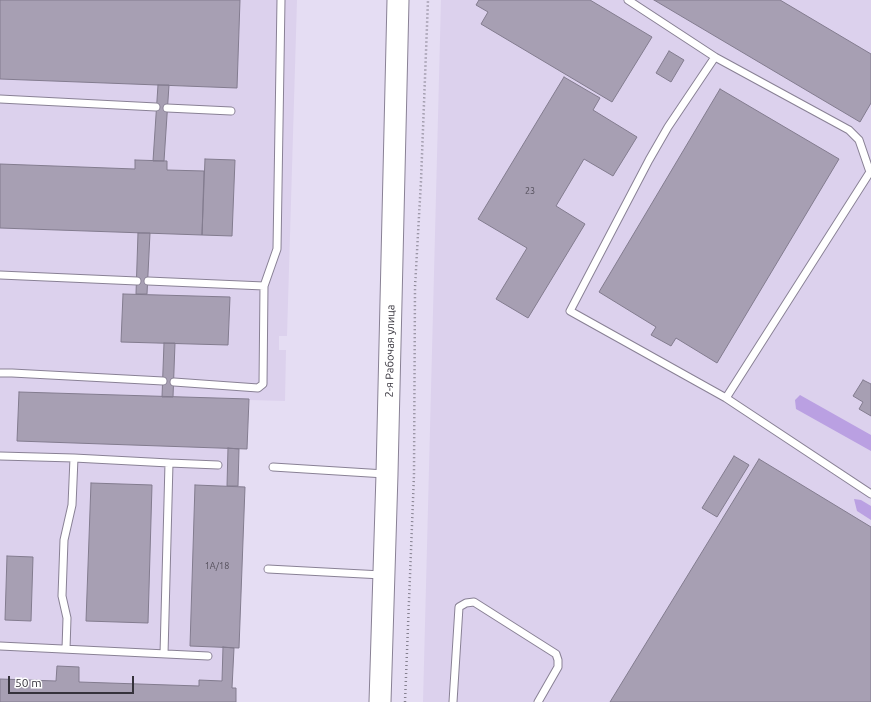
<!DOCTYPE html>
<meta charset="utf-8">
<style>
body{margin:0}
#map{position:relative;width:871px;height:702px;overflow:hidden;background:#e5ddf3;font-family:Ubuntu,sans-serif}
canvas{display:block}
.scale{position:absolute;left:8px;top:676px;width:126px;height:18px;box-sizing:border-box;border:2px solid #35323b;border-top:0;padding-left:5px;font-size:12px;line-height:14px;white-space:nowrap;color:#35323b;-webkit-text-stroke:3px #fff;paint-order:stroke}
</style>
<div id="map">
<canvas width="871" height="702"></canvas>
<div class="scale">50 m</div>
</div>
<script>
const c = document.querySelector('canvas').getContext('2d');
c.lineJoin = 'round';
function fillPath(path, color) { c.fillStyle = color; c.fill(path, 'evenodd'); }
const shape = rows => new Path2D(rows.map(r => 'M' + r).join(''));
function stroke(path, color, width, dash) { c.strokeStyle = color; c.lineWidth = width; c.lineCap = dash ? 'butt' : 'round'; c.setLineDash(dash || []); c.stroke(path); }
function write(font, color, halo, rows, align = 'center') {
  c.font = font + ' Ubuntu,sans-serif'; c.lineWidth = 3.5; c.setLineDash([]); c.textBaseline = 'middle'; c.strokeStyle = halo; c.fillStyle = color; for (const [text, x, y, turn = 0] of rows) {
    c.save(); c.translate(x, y); c.rotate((+turn || 0) * Math.PI / 180); c.textAlign = isNaN(turn) ? turn : align; if (halo) c.strokeText(text, 0, 0); c.fillText(text, 0, 0); c.restore();
  }
}
fillPath(shape([
 [0,0,297,0,287,336,279,336,279,350,286,350,285,401,249,400,239,449,238,486,245,487,239,648,234,648,232,687,236,688,236,702,0,702],
 [441,0,871,0,871,702,423,702]
]), '#dcd1ed');
fillPath(shape([
 [800,395,871,435,871,451,796,409,795,400],
 [854,499,861,500,871,506,871,520,857,511]
]), '#baa0e2');
const building = shape([
 [0,0,240,0,237,88,0,79,0,0],
 [479,0,590,0,652,37,612,102,481,24,488,12,476,5,479,0],
 [654,0,780,0,871,54,871,103,860,122,654,0],
 [669,51,684,60,671,82,656,73,669,51],
 [564,77,600,98,593,110,637,137,613,176,584,159,556,206,585,224,528,318,496,299,527,248,478,219,564,77],
 [158,85,169,85,164,161,153,161,158,85],
 [720,89,839,159,717,363,676,338,671,346,651,335,656,327,599,292,720,89],
 [205,159,235,160,232,236,202,235,205,159],
 [135,160,167,161,167,170,204,171,202,235,0,228,0,164,135,169,135,160],
 [138,233,150,233,147,294,136,294,138,233],
 [123,294,230,297,228,345,121,342,123,294],
 [164,343,175,343,173,397,162,397,164,343],
 [863,380,871,384,871,416,859,409,863,402,853,396,863,380],
 [19,392,249,399,247,449,17,441,19,392],
 [228,448,239,449,238,486,227,486,228,448],
 [734,456,749,465,717,517,702,508,734,456],
 [759,459,871,527,871,702,610,702,759,459],
 [91,483,152,485,148,623,86,621,91,483],
 [195,485,245,487,239,648,190,646,195,485],
 [7,556,33,557,31,621,5,620,7,556],
 [223,647,234,648,232,688,236,688,236,702,0,702,0,679,56,681,57,666,79,667,79,682,199,686,199,680,222,681,223,647]
]);
fillPath(building, '#a79fb3');
stroke(building, '#837c8f', 1);
const lane = shape([
 [628,0,715,57,849,130,859,140,870,172,726,398],
 [715,57,668,127,649,160,570,311,726,398,871,494],
 [0,99,156,107],
 [167,108,231,111],
 [0,275,137,281],
 [148,281,264,286],
 [0,373,12,373,163,381],
 [174,382,258,388,263,384,264,286,277,249,281,0],
 [0,456,74,458],
 [273,467,385,474],
 [268,569,382,575],
 [0,646,208,656],
 [66,649,67,618,62,596,64,540,72,505,74,458,169,463],
 [164,654,169,463,218,465],
 [453,702,459,607,466,603,474,602,556,654,558,660,558,667,538,702]
]);
const secondary = shape([
 [380,702,387,474,398,0]
]);
stroke(lane, '#898195', 9);
stroke(secondary, '#898195', 23);
stroke(shape([
 [405,702,414,475,415,287,421,181,428,0]
]), '#85808f', 2.5, [1, 3]);
stroke(lane, '#fff', 7);
stroke(secondary, '#fff', 21);
write('9px', '#524d59', null, [
 ["23",530,191],
 ["1А/18",217,566]
]);
write('11px', '#35323b', '#fff', [
 ["2-я Рабочая улица",390,351,-89]
]);
</script>
